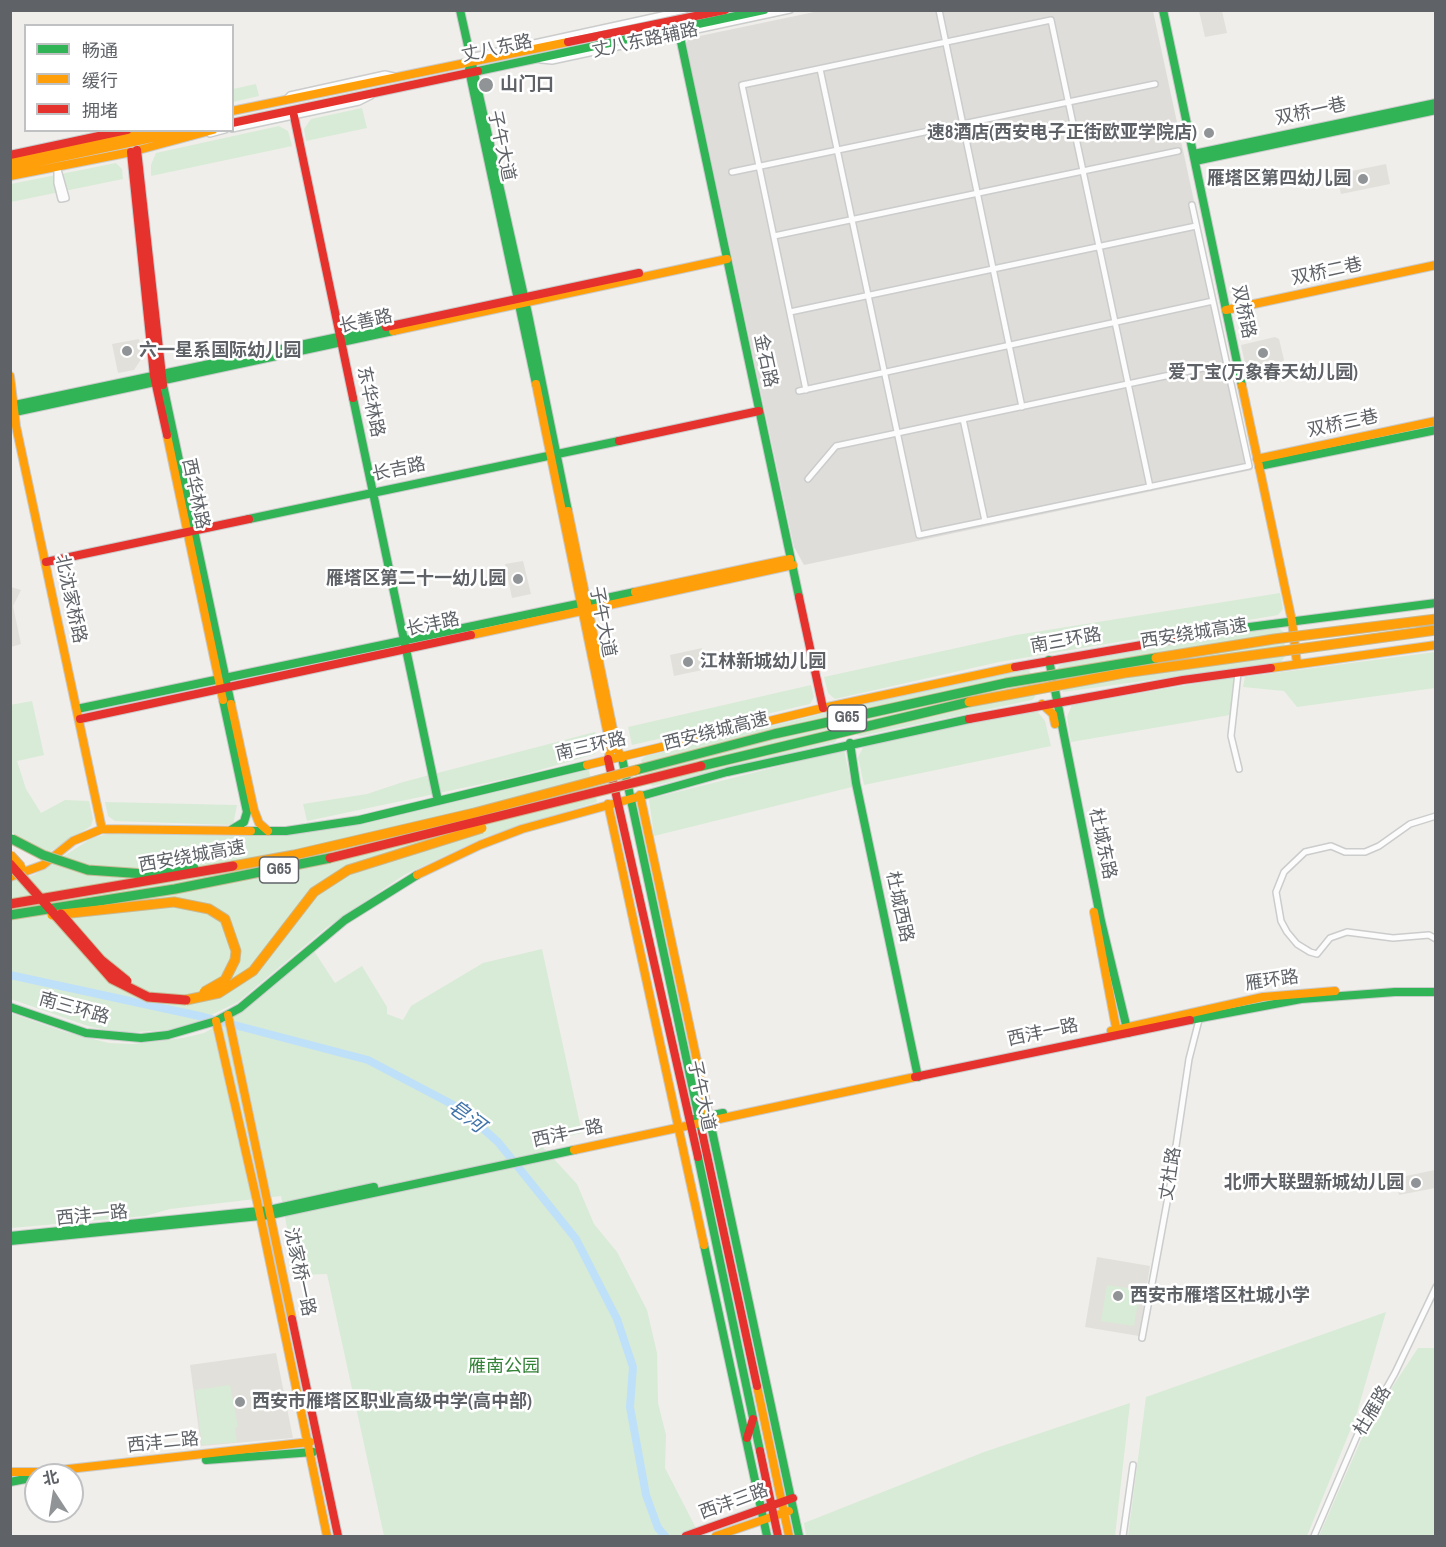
<!DOCTYPE html>
<meta charset="utf-8">
<style>
body{margin:0}
#map{position:relative;width:1446px;height:1547px;overflow:hidden;background:#efeeea;font-family:"Archivo Narrow","Noto Sans SC",sans-serif}
canvas{display:block}
.frame{position:absolute;inset:0;border:12px solid #5f6368;pointer-events:none}
.legend{position:absolute;left:24px;top:24px;width:210px;height:108px;box-sizing:border-box;background:#fff;border:2px solid #bfc1c3;margin:0;padding:8px 10px;list-style:none;font-size:18px;color:#5f6368}
.legend li{display:flex;align-items:center;gap:12px;height:30px}
.legend b{width:30px;border:2px solid #bfc1c3}
.north{position:absolute;left:24px;top:1463px;width:60px;height:60px;box-sizing:border-box;background:#fff;border:2px solid #bfc1c3;border-radius:50%;rotate:348deg;font-size:16px;font-weight:700;line-height:24px;text-align:center;color:#5f6368}
.north::after{content:'';display:block;margin:auto;width:21px;height:27px;background:#919496;clip-path:polygon(50% 0,100% 100%,50% 72%,0 100%)}
</style>
<div id="map">
<canvas width="1446" height="1547"></canvas>
<div class="frame"></div>
<ul class="legend">
<li><b style="height:8px;background:#30b455"></b>畅通</li>
<li><b style="height:8px;background:#ff9f0a"></b>缓行</li>
<li><b style="height:8px;background:#e5322d"></b>拥堵</li>
</ul>
<div class="north">北</div>
</div>
<script>
const c = document.querySelector('canvas').getContext('2d');
c.lineJoin = 'round';
function fillPath(path, color) { c.fillStyle = color; c.fill(path, 'evenodd'); }
const shape = rows => new Path2D(rows.map(r => 'M' + r).join(''));
function stroke(path, color, width, dash) { c.strokeStyle = color; c.lineWidth = width; c.lineCap = dash ? 'butt' : 'round'; c.setLineDash(dash || []); c.stroke(path); }
function write(font, color, halo, rows, align = 'center') {
  c.font = font + ' "Archivo Narrow","Noto Sans SC",sans-serif'; c.lineWidth = 5; c.setLineDash([]); c.textBaseline = 'middle'; c.strokeStyle = halo; c.fillStyle = color; for (const [text, x, y, turn = 0] of rows) {
    c.save(); c.translate(x, y); c.rotate((+turn || 0) * Math.PI / 180); c.textAlign = isNaN(turn) ? turn : align; if (halo) c.strokeText(text, 0, 0); c.fillText(text, 0, 0); c.restore();
  }
}
fillPath(shape([
 [819,11,1153,11,1252,470,804,565,794,547,686,43,690,38]
]), '#dfddda');
fillPath(shape([
 [1199,11,1222,11,1227,33,1205,37],
 [1386,164,1390,184,1341,194,1337,174],
 [1275,337,1279,339,1284,360,1282,364,1247,372,1241,345],
 [139,339,142,358,134,370,118,373,112,344],
 [523,561,531,594,512,598,505,564],
 [11,587,21,590,13,606,21,644,11,647],
 [702,648,707,669,674,676,670,655],
 [1435,1170,1435,1188,1399,1195,1396,1178],
 [1097,1257,1150,1266,1139,1336,1085,1327],
 [276,1353,293,1438,201,1446,190,1365]
]), '#e2e0da');
fillPath(shape([
 [256,84,259,96,233,102,233,89],
 [362,108,367,128,306,141,304,129,311,119],
 [279,126,288,131,292,146,151,176,151,165,156,153],
 [116,163,122,169,123,179,11,202,11,184],
 [1280,593,1283,609,1278,615,999,662,835,699,828,693,824,677,1016,635],
 [1277,627,1284,632,1285,656,1281,662,1063,692,1058,667,1065,661],
 [1435,652,1435,688,1297,707,1284,691,1243,687,1245,677],
 [1029,668,1035,697,1032,700,861,736,857,735,851,705],
 [1234,677,1230,715,1071,742,1067,717,1072,705],
 [811,685,814,697,810,704,632,745,628,727],
 [32,701,44,755,17,761,26,789,41,813,65,800,89,801,93,819,91,826,49,852,11,832,10,705],
 [1036,710,1045,721,1051,746,864,785,858,757,864,746],
 [830,712,836,714,840,735,835,742,653,786,647,783,641,760,646,756],
 [595,732,598,743,595,754,519,776,307,821,303,804,367,794,403,782],
 [844,750,852,787,654,836,649,799],
 [588,768,597,802,485,837,404,875,326,928,238,1002,199,1021,168,1030,119,1033,88,1026,11,999,10,881,34,875,92,838,112,833,255,836,286,833],
 [105,802,237,805,233,825,115,821,108,816],
 [542,949,582,1133,539,1143,577,1184,594,1224,617,1252,647,1310,657,1353,658,1403,666,1435,665,1468,700,1536,384,1536,327,1274,296,1275,281,1196,170,1209,145,1216,11,1228,10,1013,65,1032,109,1043,133,1044,183,1038,204,1033,241,1012,314,951,335,983,362,966,387,1007,387,1014,403,1020,411,1006,483,963],
 [1107,1285,1140,1290,1134,1326,1101,1321],
 [1386,1312,1356,1416,1307,1536,1128,1536,1146,1397],
 [1418,1348,1435,1348,1435,1536,1319,1536,1368,1424],
 [230,1385,238,1427,235,1428,237,1442,202,1445,195,1390],
 [1130,1403,1115,1536,806,1536,804,1523,984,1452]
]), '#d8ebd6');
stroke(shape([
 [10,975,204,1017,368,1060,461,1109,498,1142,576,1239,617,1319,633,1367,630,1407,646,1495,658,1528,665,1536]
]), '#bfe0f9', 8);
const street = shape([
 [939,10,1022,407],
 [470,57,685,10],
 [541,60,552,61,790,10],
 [820,69,919,535,1249,466,1192,205],
 [285,100,290,95,385,74,394,76],
 [232,129,359,102,371,96],
 [210,134,225,130],
 [57,166,66,198,61,199,57,183,57,166],
 [732,172,1155,84],
 [774,236,1178,151],
 [790,312,1196,226],
 [806,390,742,85,1051,20,1150,487],
 [799,391,1213,301],
 [963,419,985,521],
 [808,479,836,446,1203,368],
 [1238,673,1231,736,1239,769],
 [1436,816,1410,824,1379,846,1365,852,1345,852,1331,846,1305,852,1284,872,1276,892,1281,921,1287,932,1297,944,1310,952,1317,954,1330,938,1347,932,1393,938,1429,935,1436,939],
 [1142,1338,1170,1186,1189,1059,1200,1016],
 [1123,1536,1133,1465],
 [1314,1536,1363,1422,1377,1405,1395,1373,1436,1287]
]);
const fast = shape([
 [460,10,528,314,568,511],
 [1163,10,1242,386],
 [677,23,799,597],
 [469,70,536,384],
 [478,71,764,10],
 [1194,154,1436,103],
 [1195,161,1436,110],
 [163,385,231,704],
 [353,398,438,801],
 [10,406,386,327],
 [10,413,393,331],
 [1259,466,1436,430],
 [249,519,619,441],
 [1234,629,1436,603],
 [1049,660,1101,921,1128,1033],
 [223,700,247,812,244,822,231,830],
 [77,709,635,592],
 [850,743,856,783,918,1077],
 [622,758,702,1132],
 [634,798,727,772,969,719],
 [251,831,286,831,359,820,587,765],
 [10,1007,86,1033,141,1038,168,1035,216,1021,240,1008,345,920,417,875],
 [1190,1020,1301,999,1395,992,1436,992],
 [694,1119,723,1113],
 [711,1126,799,1536],
 [698,1157,760,1451],
 [10,1236,269,1210,374,1187],
 [10,1241,270,1215,574,1150],
 [704,1245,767,1536],
 [206,1460,313,1452],
 [10,1482,36,1477]
]);
const slow = shape([
 [232,111,568,42],
 [10,162,159,130],
 [10,168,190,130],
 [10,176,131,152,213,130],
 [1226,310,1436,265],
 [393,331,727,259],
 [10,376,16,426,102,829],
 [536,384,611,750,608,759],
 [1242,386,1292,621],
 [167,435,223,700],
 [1257,459,1436,421],
 [568,511,617,749,622,758],
 [635,592,790,559],
 [1292,621,1297,664],
 [471,635,793,565],
 [1271,668,1436,645],
 [231,704,254,810,259,823,268,831],
 [1042,704,1053,714,1055,724],
 [587,765,823,708,1015,667],
 [640,795,711,1126],
 [608,804,704,1245],
 [417,875,480,845,522,829,634,798],
 [10,877,43,865,73,841,102,829,251,831],
 [1094,912,1117,1033],
 [228,1015,292,1319],
 [216,1021,259,1210,327,1536],
 [1111,1031,1263,997,1335,991],
 [574,1150,915,1077],
 [757,1386,789,1536],
 [10,1472,42,1472,310,1442],
 [716,1536,789,1511]
]);
const jam = shape([
 [568,42,725,10],
 [294,116,353,398],
 [232,123,478,71],
 [137,150,163,385],
 [131,152,154,376,167,435],
 [10,155,127,130],
 [386,327,639,273],
 [619,441,759,411],
 [46,562,249,519],
 [799,597,823,708],
 [1015,667,1234,629],
 [80,719,471,635],
 [969,719,1183,680,1271,668],
 [608,759,698,1157],
 [915,1077,1190,1020],
 [702,1132,757,1386],
 [292,1319,338,1536],
 [747,1438,753,1419],
 [760,1451,778,1536],
 [686,1536,793,1498]
]);
stroke(street, '#cbcccc', 8);
stroke(fast, '#cacacb', 10);
stroke(slow, '#cacacb', 10);
stroke(jam, '#cacacb', 10);
stroke(street, '#fdfcfc', 5);
stroke(fast, '#30b455', 8);
stroke(slow, '#ff9f0a', 8);
stroke(jam, '#e5322d', 8);
const fastBridge = shape([
 [701,766,969,702],
 [636,770,774,734,1006,683,1156,658],
 [12,839,43,855,88,870,145,874,194,868],
 [10,915,175,889,330,858]
]);
const slowBridge = shape([
 [1156,658,1274,639,1436,619],
 [969,702,1124,673,1436,630],
 [10,855,21,867],
 [233,866,294,855,474,813,636,770],
 [52,915,174,902,209,909,225,919,236,951,235,960,225,980,204,992],
 [186,1000,219,993,253,971,314,892,348,870,482,828]
]);
const jamBridge = shape([
 [330,858,701,766],
 [10,864,112,979,148,997,186,1000],
 [10,904,233,866],
 [61,914,101,960,127,981]
]);
stroke(fastBridge, '#c8b996', 11, []);
stroke(slowBridge, '#c8b996', 11, []);
stroke(jamBridge, '#c8b996', 11, []);
stroke(fastBridge, '#30b455', 9);
stroke(slowBridge, '#ff9f0a', 9);
stroke(jamBridge, '#e5322d', 9);
for (const [x, y, r, color] of [
 [486,85,8,"#919496"],
 [1209,133,6,"#919496"],
 [1363,179,6,"#919496"],
 [127,351,6,"#919496"],
 [1263,353,6,"#919496"],
 [518,579,6,"#919496"],
 [688,662,6,"#919496"],
 [1416,1183,6,"#919496"],
 [1118,1296,6,"#919496"],
 [240,1402,6,"#919496"]
]) { const dot = new Path2D(); dot.arc(x, y, r, 0, 2 * Math.PI); c.fillStyle = color; c.fill(dot); stroke(dot, '#fff', 2); }
for (const [x, y, w] of [
 [847,718,39],
 [279,870,39]
]) { const box = new Path2D(); box.roundRect(x - w / 2, y - 13, w, 26, 4.5); c.fillStyle = '#fff'; c.fill(box); stroke(box, '#5f6368', 1.5); }
write('bold 16px', '#5f6368', null, [
 ["G65",847,718],
 ["G65",279,870]
]);
write('18px', '#5f6368', '#fff', [
 ["丈八东路辅路",645,41,-12],
 ["丈八东路",497,49,-12],
 ["双桥一巷",1311,112,-12],
 ["子午大道",501,146,78],
 ["双桥二巷",1327,272,-12],
 ["双桥路",1243,312,78],
 ["长善路",366,322,-12],
 ["金石路",765,361,78],
 ["东华林路",370,402,78],
 ["双桥三巷",1343,424,-12],
 ["长吉路",399,470,-12],
 ["西华林路",195,494,78],
 ["北沈家桥路",70,599,78],
 ["子午大道",602,622,79],
 ["长沣路",433,625,-12],
 ["西安绕城高速",1194,634,-9],
 ["南三环路",1066,641,-10],
 ["西安绕城高速",716,732,-14],
 ["南三环路",591,747,-13],
 ["杜城东路",1102,844,78],
 ["西安绕城高速",192,857,-10],
 ["杜城西路",899,907,78],
 ["雁环路",1272,981,-8],
 ["南三环路",74,1009,16],
 ["西沣一路",1043,1033,-12],
 ["子午大道",701,1096,78],
 ["西沣一路",568,1134,-12],
 ["丈杜路",1171,1174,-81],
 ["西沣一路",92,1216,-6],
 ["沈家桥一路",299,1272,78],
 ["杜雁路",1373,1411,-59],
 ["西沣二路",163,1443,-6],
 ["西沣三路",734,1502,-20]
]);
write('bold 18px', '#5f6368', '#fff', [
 ["山门口",500,85],
 ["速8酒店(西安电子正街欧亚学院店)",1197,133,"right"],
 ["雁塔区第四幼儿园",1351,179,"right"],
 ["六一星系国际幼儿园",139,351],
 ["爱丁宝(万象春天幼儿园)",1263,373,"center"],
 ["雁塔区第二十一幼儿园",506,579,"right"],
 ["江林新城幼儿园",700,662],
 ["北师大联盟新城幼儿园",1404,1183,"right"],
 ["西安市雁塔区杜城小学",1130,1296],
 ["西安市雁塔区职业高级中学(高中部)",252,1402]
], 'left');
write('18px', '#348238', '#fff', [
 ["雁南公园",504,1367]
]);
write('italic 20px', '#4174aa', '#fff', [
 ["皂河",466,1117,37]
]);
</script>
